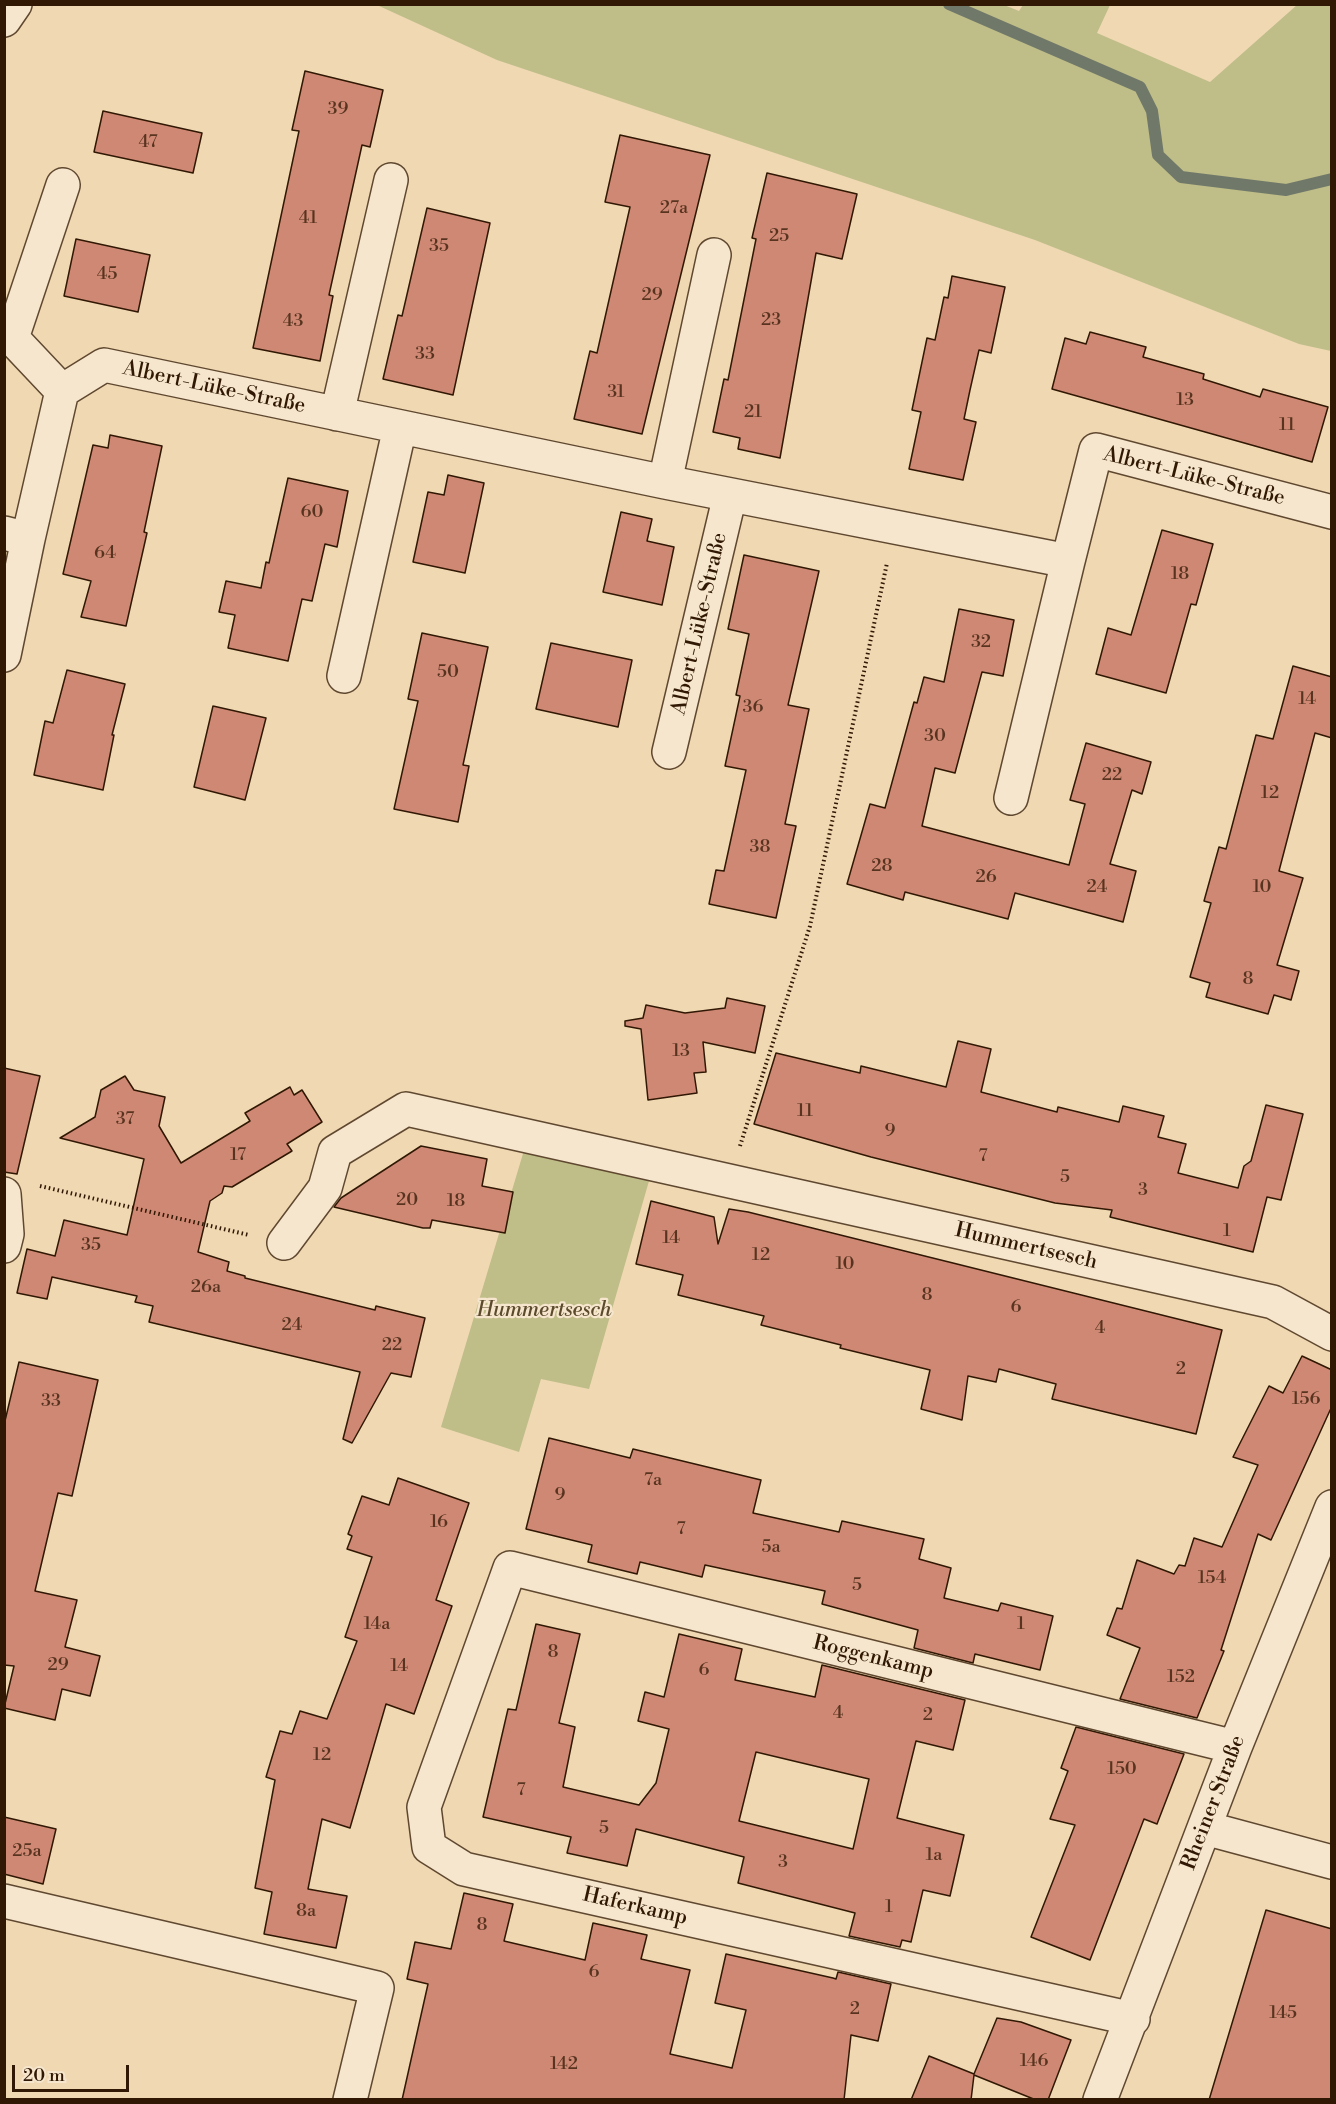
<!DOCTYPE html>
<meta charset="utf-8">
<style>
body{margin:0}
#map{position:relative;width:1336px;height:2104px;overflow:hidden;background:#efd8b2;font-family:"Libre Bodoni",serif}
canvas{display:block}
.frame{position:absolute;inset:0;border:6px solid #311804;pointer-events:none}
.scale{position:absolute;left:12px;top:2065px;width:117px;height:27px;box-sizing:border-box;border:3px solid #311804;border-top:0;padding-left:8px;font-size:18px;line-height:21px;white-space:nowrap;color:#311804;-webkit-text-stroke:4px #f5e6cd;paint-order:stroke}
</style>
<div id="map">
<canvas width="1336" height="2104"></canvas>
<div class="frame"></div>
<div class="scale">20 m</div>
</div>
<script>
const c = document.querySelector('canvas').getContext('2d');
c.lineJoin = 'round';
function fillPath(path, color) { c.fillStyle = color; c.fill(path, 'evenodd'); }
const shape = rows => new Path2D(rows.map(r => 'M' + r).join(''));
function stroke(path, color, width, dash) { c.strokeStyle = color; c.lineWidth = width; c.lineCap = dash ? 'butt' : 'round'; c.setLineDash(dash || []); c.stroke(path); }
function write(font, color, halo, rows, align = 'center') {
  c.font = font + ' "Libre Bodoni",serif'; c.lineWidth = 4.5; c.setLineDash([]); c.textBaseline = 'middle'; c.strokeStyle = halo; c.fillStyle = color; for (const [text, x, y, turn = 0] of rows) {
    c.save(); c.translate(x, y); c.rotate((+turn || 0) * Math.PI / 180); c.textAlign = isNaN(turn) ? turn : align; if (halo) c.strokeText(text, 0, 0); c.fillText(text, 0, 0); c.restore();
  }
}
fillPath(shape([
 [1004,5,1019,11,1023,5,1110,5,1097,33,1210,82,1297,5,1331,5,1331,351,1299,344,1035,240,497,60,377,5],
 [525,1147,651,1174,589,1389,541,1379,519,1452,441,1427]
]), '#bfbd88');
stroke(shape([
 [949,4,1140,87,1152,111,1158,155,1181,177,1286,190,1332,179]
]), '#707969', 12);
const building = shape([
 [305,71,383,90,370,147,362,145,329,295,333,296,320,361,253,348,299,131,292,130,305,71],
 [103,111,202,133,193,173,94,152,103,111],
 [620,135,710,155,642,434,574,419,590,351,597,353,630,207,605,202,620,135],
 [767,173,857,194,842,259,816,253,780,458,738,449,740,438,713,432,724,379,728,380,756,239,752,238,767,173],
 [427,208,490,223,453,395,383,379,398,315,402,316,427,208],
 [76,239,150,255,138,312,64,296,76,239],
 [952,276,1005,287,991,353,979,350,970,390,964,419,976,422,963,480,909,469,921,412,912,410,927,338,935,340,944,297,948,298,952,276],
 [1090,332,1146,347,1143,357,1204,374,1203,379,1260,397,1263,389,1328,407,1312,462,1052,389,1065,338,1086,344,1090,332],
 [110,435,162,446,144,532,147,533,126,626,81,617,91,581,63,574,93,445,108,448,110,435],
 [448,475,484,483,465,573,413,562,428,492,444,495,448,475],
 [288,478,348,491,337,547,325,544,312,601,302,599,288,661,228,648,235,615,219,612,226,581,261,588,266,562,269,563,288,478],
 [621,512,652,519,647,541,674,547,662,605,603,592,621,512],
 [1162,530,1213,544,1196,605,1191,604,1166,693,1096,674,1108,628,1131,635,1162,530],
 [744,555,819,571,788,705,809,709,785,824,796,826,776,918,709,904,716,870,724,871,746,770,725,766,740,696,736,695,749,634,728,629,744,555],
 [959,609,1014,620,1003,676,982,672,955,773,935,768,922,826,1069,865,1085,804,1070,800,1086,743,1151,762,1142,794,1132,790,1110,864,1136,871,1123,922,1015,893,1008,919,905,892,903,900,847,884,870,804,885,808,914,702,917,703,924,677,944,682,959,609],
 [422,633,488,647,463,765,469,766,458,822,394,809,418,701,408,699,422,633],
 [551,643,632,660,618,727,536,709,551,643],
 [1293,666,1332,677,1332,738,1315,733,1279,871,1303,878,1277,965,1299,971,1291,1000,1274,995,1268,1014,1206,997,1210,983,1190,977,1211,903,1204,901,1219,847,1226,849,1256,735,1273,739,1293,666],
 [67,670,125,684,112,735,114,735,103,790,34,775,45,721,53,723,67,670],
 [213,706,266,718,245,800,194,787,213,706],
 [727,998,765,1006,755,1053,703,1042,706,1072,694,1073,697,1093,648,1100,641,1029,625,1026,625,1021,643,1018,646,1005,685,1013,725,1008,727,998],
 [958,1041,991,1049,981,1092,1057,1112,1058,1107,1119,1122,1123,1106,1164,1116,1158,1137,1186,1144,1178,1173,1238,1188,1244,1166,1251,1161,1266,1105,1303,1114,1281,1200,1267,1197,1253,1252,1110,1217,1112,1210,1055,1203,871,1157,754,1124,776,1053,860,1073,861,1066,946,1087,958,1041],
 [4,1068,40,1076,17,1174,4,1172,4,1068],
 [125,1076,134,1090,165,1097,159,1126,181,1163,250,1121,245,1113,290,1087,294,1095,302,1090,322,1122,287,1144,292,1151,232,1187,224,1186,222,1193,210,1201,198,1252,229,1262,227,1271,245,1276,245,1278,375,1310,376,1306,425,1318,411,1377,391,1373,352,1443,343,1439,360,1372,149,1322,153,1306,135,1302,137,1296,52,1277,47,1299,17,1293,27,1249,55,1256,64,1220,127,1235,144,1159,60,1138,95,1117,101,1090,125,1076],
 [421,1146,487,1159,482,1186,513,1192,505,1233,432,1220,430,1228,423,1228,334,1207,341,1198,421,1146],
 [651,1201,714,1217,718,1244,729,1209,748,1212,1222,1330,1196,1434,1052,1399,1056,1384,999,1369,996,1382,968,1376,962,1420,921,1409,930,1370,840,1348,841,1345,761,1325,764,1316,678,1295,683,1275,636,1264,651,1201],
 [1302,1356,1332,1370,1332,1406,1271,1540,1258,1534,1221,1650,1224,1651,1197,1718,1120,1699,1140,1648,1107,1635,1117,1608,1122,1609,1137,1560,1174,1574,1179,1565,1185,1566,1194,1538,1222,1547,1258,1465,1233,1457,1269,1386,1283,1393,1302,1356],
 [19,1362,98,1380,72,1496,58,1493,35,1591,77,1600,65,1647,100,1656,90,1696,62,1689,55,1720,4,1708,14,1666,4,1665,4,1425,19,1362],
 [549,1438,630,1458,633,1449,761,1480,753,1513,839,1532,842,1521,924,1539,919,1559,951,1568,944,1598,998,1611,1001,1603,1053,1616,1040,1670,975,1654,973,1663,914,1648,918,1630,822,1604,825,1591,705,1565,702,1577,640,1562,637,1574,588,1562,592,1545,526,1529,549,1438],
 [398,1478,469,1503,436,1600,452,1606,414,1714,386,1704,350,1828,322,1819,308,1889,347,1896,336,1948,264,1934,272,1892,255,1888,275,1780,266,1777,280,1731,292,1734,300,1711,327,1719,357,1641,345,1637,372,1557,347,1549,352,1536,348,1534,362,1496,389,1505,398,1478],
 [536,1624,580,1634,559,1723,575,1727,563,1787,639,1805,656,1783,669,1729,638,1721,645,1692,664,1697,679,1634,742,1649,735,1680,815,1697,822,1665,965,1700,953,1750,916,1741,897,1818,964,1835,950,1896,923,1890,911,1942,902,1940,900,1947,849,1936,855,1913,738,1883,744,1857,636,1829,627,1866,567,1853,571,1837,483,1817,508,1709,516,1710,536,1624],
 [756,1752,869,1779,853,1849,739,1821,756,1752],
 [1076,1727,1184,1754,1157,1824,1144,1819,1090,1960,1031,1937,1075,1825,1050,1819,1068,1771,1061,1768,1076,1727],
 [4,1817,56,1829,43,1884,4,1874,4,1817],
 [464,1893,513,1904,504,1941,585,1960,593,1923,647,1935,641,1959,690,1970,670,2054,732,2068,746,2010,715,2003,726,1954,833,1978,836,1979,838,1972,891,1984,878,2041,851,2035,844,2100,402,2100,428,1984,407,1979,415,1942,451,1949,464,1893],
 [1266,1910,1332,1929,1332,2100,1209,2100,1266,1910],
 [997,2018,1021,2022,1071,2040,1048,2100,1036,2100,974,2075,971,2100,911,2100,929,2056,974,2074,997,2018]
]);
fillPath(building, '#ce8873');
stroke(building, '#311804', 1.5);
const minor = shape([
 [4,20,15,4],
 [62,391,12,338,63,185],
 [337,414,391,180],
 [665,482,714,255],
 [4,533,28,539,62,391,104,365,665,482,1068,561,1096,450,1332,512],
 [4,655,28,539],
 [344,676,400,427],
 [669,752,730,495],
 [1011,798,1068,561],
 [4,1194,7,1234,4,1246],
 [284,1243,325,1188,335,1152,406,1109,1273,1302,1332,1334],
 [1205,1828,1332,1862],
 [4,1901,377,1988,350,2100],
 [1133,2019,464,1869,429,1847,424,1807,510,1568,1235,1747],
 [1100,2100,1235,1747,1332,1507]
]);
stroke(minor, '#604830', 36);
stroke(shape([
 [740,1146,810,926,887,563],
 [40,1186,249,1235]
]), '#311804', 4, [1.5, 3]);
stroke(minor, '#f5e6cd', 33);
write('18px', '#583420', null, [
 ["39",338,110],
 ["47",148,143],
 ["27a",674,209],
 ["41",308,219],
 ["25",779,237],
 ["35",439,247],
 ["45",107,275],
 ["29",652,296],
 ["23",771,321],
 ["43",293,322],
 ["33",425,355],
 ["31",616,393],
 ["13",1185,401],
 ["21",753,413],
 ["11",1287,426],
 ["60",312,513],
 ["64",105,554],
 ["18",1180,575],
 ["32",981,643],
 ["50",448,673],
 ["14",1307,700],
 ["36",753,708],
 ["30",935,737],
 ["22",1112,776],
 ["12",1270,794],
 ["38",760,848],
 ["28",882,867],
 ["26",986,878],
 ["24",1097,888],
 ["10",1262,888],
 ["8",1248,980],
 ["13",681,1052],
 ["11",805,1112],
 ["37",125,1120],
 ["9",890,1132],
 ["17",238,1156],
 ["7",983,1157],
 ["5",1065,1178],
 ["3",1143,1191],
 ["20",407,1201],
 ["18",456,1202],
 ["1",1227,1232],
 ["14",671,1239],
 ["35",91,1246],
 ["12",761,1256],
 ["10",845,1265],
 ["26a",206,1288],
 ["8",927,1296],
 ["6",1016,1308],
 ["24",292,1326],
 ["4",1100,1329],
 ["22",392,1346],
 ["2",1181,1370],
 ["156",1306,1400],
 ["33",51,1402],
 ["7a",653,1481],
 ["9",560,1496],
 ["16",439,1523],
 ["7",681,1530],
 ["5a",771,1548],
 ["154",1212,1579],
 ["5",857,1586],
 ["14a",377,1625],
 ["1",1021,1625],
 ["8",553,1653],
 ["29",58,1666],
 ["14",399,1667],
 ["6",704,1671],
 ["152",1181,1678],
 ["4",838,1714],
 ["2",928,1716],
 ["12",322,1756],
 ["150",1122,1770],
 ["7",521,1791],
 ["5",604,1829],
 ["25a",27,1852],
 ["1a",934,1856],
 ["3",783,1863],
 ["1",889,1908],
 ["8a",306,1912],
 ["8",482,1926],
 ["6",594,1973],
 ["2",855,2010],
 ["145",1283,2014],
 ["146",1034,2062],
 ["142",564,2065]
]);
write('21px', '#311804', '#f5e6cd', [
 ["Albert-Lüke-Straße",214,388,12],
 ["Albert-Lüke-Straße",1194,477,14],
 ["Albert-Lüke-Straße",700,624,-77],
 ["Hummertsesch",1026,1247,13],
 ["Roggenkamp",873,1658,14],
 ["Rheiner Straße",1214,1803,-69],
 ["Haferkamp",635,1907,13]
]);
write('italic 21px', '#5c4a2c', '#f5e6cd', [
 ["Hummertsesch",544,1311]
]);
</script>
